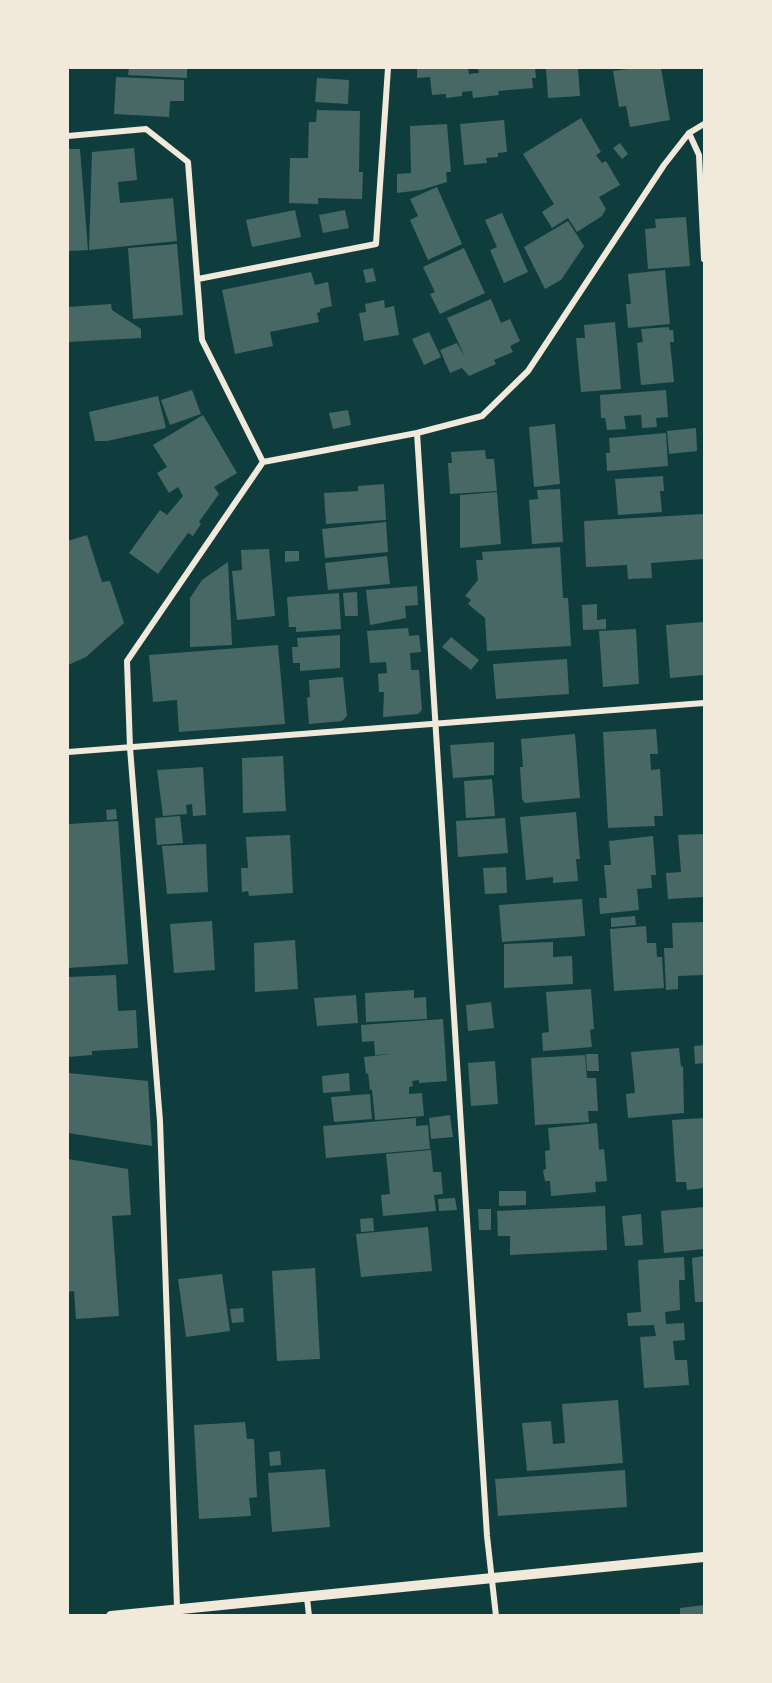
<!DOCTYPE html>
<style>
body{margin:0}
#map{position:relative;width:772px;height:1683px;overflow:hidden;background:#0f3d3e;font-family:Montserrat,sans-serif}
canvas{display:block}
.frame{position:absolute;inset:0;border:69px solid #f1e9da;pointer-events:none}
</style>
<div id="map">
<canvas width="772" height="1683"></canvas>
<div class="frame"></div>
</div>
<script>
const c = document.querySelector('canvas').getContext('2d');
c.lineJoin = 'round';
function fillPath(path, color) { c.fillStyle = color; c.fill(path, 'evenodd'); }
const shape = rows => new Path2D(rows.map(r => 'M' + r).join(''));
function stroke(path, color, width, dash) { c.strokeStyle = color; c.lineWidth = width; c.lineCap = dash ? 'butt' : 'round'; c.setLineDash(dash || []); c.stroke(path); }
fillPath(shape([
 [129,68,187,68,187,78,128,75],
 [417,68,468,68,469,74,479,73,478,68,535,68,536,78,532,78,533,88,498,91,499,95,473,98,472,91,462,92,462,96,446,98,446,94,432,95,430,77,417,78],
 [546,68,578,68,580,96,548,98],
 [635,68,661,68,670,120,630,127,626,106,619,107,613,71],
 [116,77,184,80,184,101,170,101,169,117,114,114],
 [317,78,349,80,348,104,315,102],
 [317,110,360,111,359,172,363,172,362,199,318,198,318,204,289,203,290,158,308,158,309,122,316,122],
 [581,118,601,152,596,155,602,163,606,161,620,185,599,197,606,209,602,216,577,232,568,218,552,228,542,212,554,204,523,154],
 [504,120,507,152,498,153,498,157,486,158,487,163,464,165,460,124],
 [447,124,451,172,446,172,447,182,421,190,397,193,397,174,411,173,410,126],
 [620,143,628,154,622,159,613,148],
 [134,148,137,180,118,182,120,203,173,198,177,241,89,250,92,152],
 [68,149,80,149,88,250,68,251],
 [437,187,462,244,428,260,410,220,418,216,410,199],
 [295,210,301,237,252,247,246,220],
 [345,210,349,228,323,233,319,215],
 [502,213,528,272,504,283,490,250,497,247,485,220],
 [686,217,690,266,648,269,645,229,656,228,655,219],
 [568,221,584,246,561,280,545,289,524,247],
 [177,244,183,315,133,319,128,248],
 [464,248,485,293,440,314,430,294,435,292,423,267],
 [373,268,376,281,366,283,363,270],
 [665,270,670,324,628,328,626,304,631,304,628,274],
 [311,272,315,285,328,282,332,306,320,309,320,312,317,313,319,322,270,332,273,346,235,354,222,290],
 [491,299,501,323,510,319,520,341,510,346,513,352,494,360,496,364,469,376,462,368,450,373,440,350,457,343,465,357,447,318],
 [384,300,385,308,394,306,399,335,364,341,359,313,366,312,365,304],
 [111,304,112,310,141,329,141,338,68,342,68,307],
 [615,322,621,389,581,392,576,338,585,338,584,325],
 [669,327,669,330,673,330,674,342,670,342,674,382,641,385,637,343,643,342,641,329],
 [429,332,441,357,424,365,412,339],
 [192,390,201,414,170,425,161,400],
 [666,390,668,417,656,418,657,427,642,428,641,415,624,416,626,429,607,430,605,418,601,418,600,395],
 [158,396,166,428,107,441,95,441,89,412],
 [348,410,351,425,333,429,329,413],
 [203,415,237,473,214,487,219,494,199,522,201,524,193,536,188,533,158,574,129,553,160,510,167,515,183,496,178,487,169,493,157,473,167,467,153,445],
 [555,424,560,484,534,487,529,427],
 [696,428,697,451,669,454,667,431],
 [666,433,668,466,607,471,606,453,610,453,609,438],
 [485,450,486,459,494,459,497,491,450,494,448,463,452,463,451,452],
 [663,476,664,491,660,491,662,512,618,515,615,479],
 [384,484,386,520,326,524,324,493,358,491,358,486],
 [560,489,563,542,532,544,529,500,538,499,537,490],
 [497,492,501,544,460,548,460,495],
 [704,514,704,559,651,563,652,578,628,579,627,565,586,567,584,521],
 [386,522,388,552,325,558,322,529],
 [87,535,102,582,110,581,124,623,86,657,68,665,68,541],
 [560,547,563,598,568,598,571,646,487,651,485,618,468,604,471,600,465,596,478,580,476,560,483,560,482,552],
 [269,549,275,616,237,620,232,571,242,570,241,550],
 [285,551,299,551,299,561,285,562],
 [387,556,390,584,328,590,325,563],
 [228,562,232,645,190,647,190,598,202,580],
 [417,586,418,605,405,606,406,618,370,625,366,590],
 [357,592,358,616,345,616,343,593],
 [339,593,341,629,296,632,296,627,289,627,287,597],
 [597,604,597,620,606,619,606,629,583,630,582,605],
 [704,622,704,675,670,678,666,625],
 [408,628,409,636,419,635,421,652,410,653,411,670,419,670,422,710,418,714,383,717,384,692,379,692,378,674,387,673,386,662,370,663,367,631],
 [636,629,639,684,603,687,599,631],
 [340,635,340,668,300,671,300,663,293,663,292,647,298,647,297,638],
 [451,637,479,660,471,670,442,647],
 [278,645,285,724,179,732,177,700,153,702,149,655],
 [567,659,569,694,496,699,493,664],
 [343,677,347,716,342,721,309,724,307,698,310,697,309,680],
 [656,729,658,754,650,754,651,770,660,769,663,816,654,816,655,826,608,828,603,732],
 [575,734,580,798,525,803,522,799,520,767,523,767,521,739],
 [494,742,494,775,453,778,450,745],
 [283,756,286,811,243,813,242,758],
 [203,767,206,815,193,816,192,804,186,805,187,814,163,816,157,770],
 [492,779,495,816,466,818,464,781],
 [116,809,117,819,107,820,106,810],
 [576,812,580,859,576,859,578,881,553,883,553,877,526,880,520,817],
 [180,816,183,843,157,845,155,818],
 [505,818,508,853,458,857,456,821],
 [118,821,128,964,68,968,68,824],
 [704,834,704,897,668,899,666,873,681,872,678,835],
 [290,835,293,893,249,896,248,891,242,892,241,868,248,868,246,837],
 [653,836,656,875,651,875,652,888,637,889,639,910,600,914,599,898,607,898,604,865,611,865,609,841],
 [206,844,208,892,167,894,162,846],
 [506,867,507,893,485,894,483,868],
 [582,899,585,936,502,942,499,905],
 [635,916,636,925,611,927,611,918],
 [212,921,215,970,174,973,170,924],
 [704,922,704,975,678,976,678,989,666,990,664,948,673,948,672,923],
 [646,926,647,943,656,943,657,957,662,957,664,988,614,991,610,929],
 [295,940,298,989,255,992,254,943],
 [553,942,553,957,572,956,573,984,504,988,504,944],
 [116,975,118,1011,136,1010,138,1048,92,1051,92,1055,68,1057,68,977],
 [591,989,594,1029,590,1030,592,1047,543,1051,542,1033,549,1032,546,992],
 [414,990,414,998,426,997,427,1019,366,1022,365,993],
 [356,995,358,1023,317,1026,314,998],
 [491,1002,494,1028,468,1031,466,1005],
 [443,1019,447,1081,419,1083,419,1080,412,1081,413,1086,409,1087,409,1094,422,1093,424,1116,375,1120,372,1090,370,1090,368,1073,366,1074,364,1057,390,1054,375,1055,374,1041,362,1042,361,1025],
 [704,1045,704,1063,695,1064,694,1046],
 [679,1048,681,1067,683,1066,684,1113,628,1118,626,1094,635,1093,631,1052],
 [586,1054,598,1054,599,1071,587,1071],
 [585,1055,587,1078,596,1078,598,1111,588,1111,589,1122,535,1125,531,1058],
 [495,1061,498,1104,471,1106,468,1063],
 [68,1073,148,1081,152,1146,68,1133],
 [349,1073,350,1091,323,1093,322,1076],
 [370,1094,372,1119,334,1122,331,1097],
 [450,1115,453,1137,431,1139,429,1118],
 [416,1118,416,1126,428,1125,430,1149,326,1158,323,1126],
 [704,1118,704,1188,687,1190,686,1182,676,1182,672,1120],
 [597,1123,599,1150,604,1149,607,1181,595,1182,596,1192,551,1196,550,1181,545,1181,543,1170,546,1169,545,1151,550,1150,548,1128],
 [431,1150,433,1172,441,1172,443,1194,434,1195,436,1211,383,1216,381,1195,390,1194,386,1154],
 [68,1159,128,1169,131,1215,112,1216,119,1316,76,1319,74,1291,68,1292],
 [499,1191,526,1191,526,1205,499,1206],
 [455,1198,457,1210,439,1211,438,1199],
 [605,1206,607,1250,510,1255,510,1236,498,1236,497,1211],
 [704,1207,704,1249,664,1253,661,1211],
 [478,1209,491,1209,491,1230,479,1230],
 [641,1214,643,1245,625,1246,622,1216],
 [373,1218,374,1231,361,1232,360,1219],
 [428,1227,432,1271,361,1277,356,1234],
 [704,1256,704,1302,695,1302,692,1258],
 [684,1257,685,1280,679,1280,680,1310,665,1312,666,1324,684,1323,685,1340,673,1341,675,1360,687,1360,689,1385,644,1388,640,1337,656,1336,654,1325,628,1326,627,1313,641,1312,638,1260],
 [315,1268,320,1359,277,1361,272,1271],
 [222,1274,230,1331,186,1337,178,1279],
 [243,1308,244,1322,232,1323,230,1309],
 [618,1400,623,1463,527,1471,522,1423,551,1421,553,1444,565,1443,562,1404],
 [245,1422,247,1439,254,1439,257,1497,249,1498,251,1516,199,1519,194,1425],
 [280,1451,281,1465,270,1466,269,1452],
 [325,1469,330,1527,272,1532,268,1473],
 [625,1470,627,1507,498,1516,495,1479],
 [704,1605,704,1616,680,1616,680,1608]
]), '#486865');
stroke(shape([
 [689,133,699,155,704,259],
 [68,136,146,129,188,162,202,340,263,462],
 [198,279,376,244,388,68],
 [417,433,487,1536,496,1616],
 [68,752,704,703],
 [307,1598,309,1616],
 [177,1607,160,1121,130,748,127,661,263,462,417,433,482,416,528,371,664,165,689,133,704,124]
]), '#f1e9da', 6);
stroke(shape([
 [111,1616,704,1557]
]), '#f1e9da', 10);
</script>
